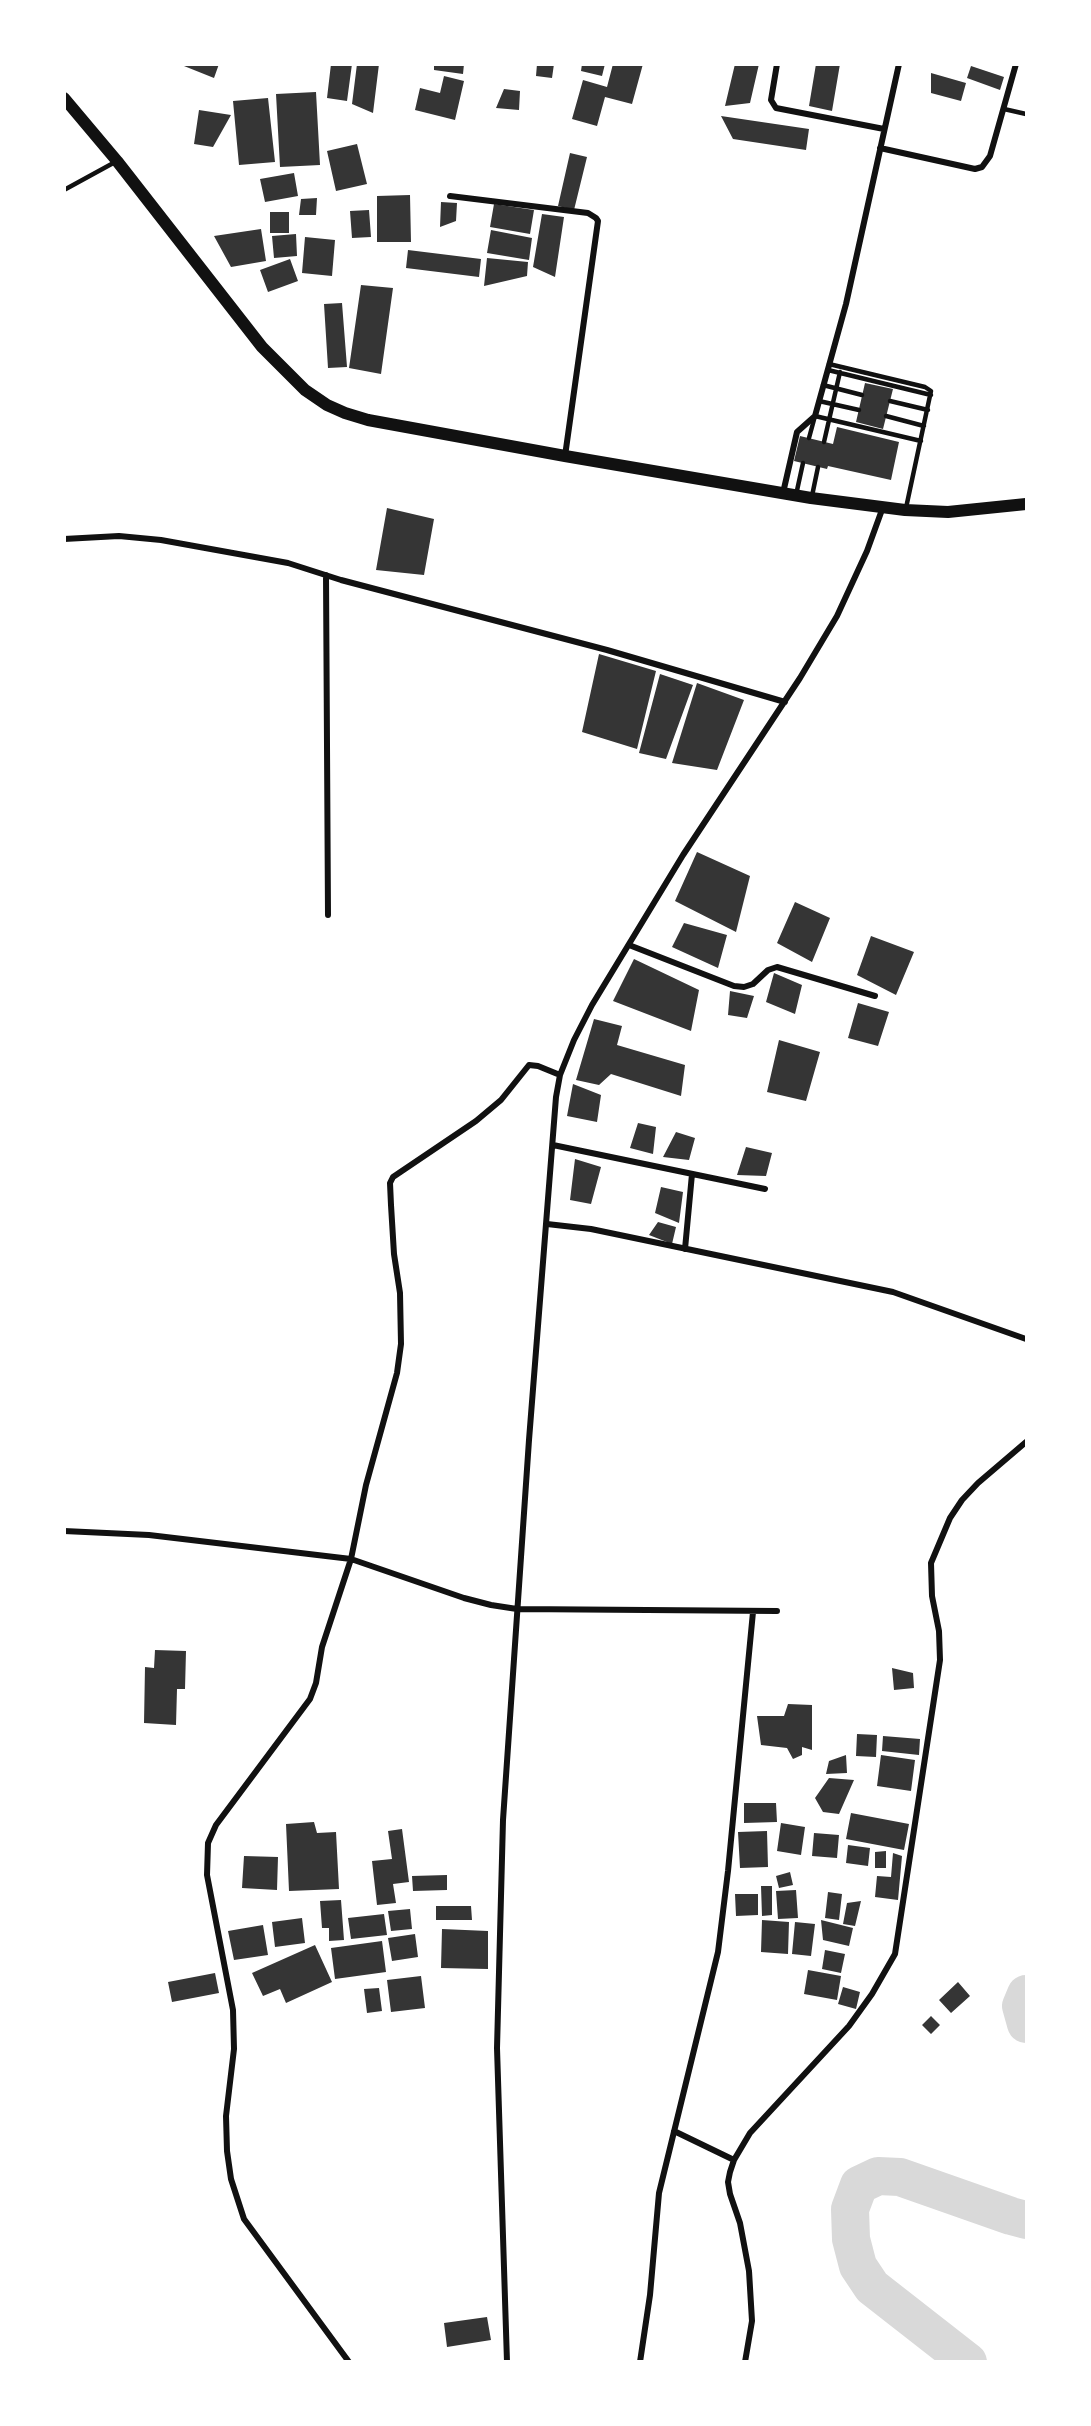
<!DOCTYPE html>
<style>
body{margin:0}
#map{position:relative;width:1091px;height:2426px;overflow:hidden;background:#fff;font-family:"Playfair Display",serif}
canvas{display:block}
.frame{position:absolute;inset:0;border:66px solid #fff;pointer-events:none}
</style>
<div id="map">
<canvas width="1091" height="2426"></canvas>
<div class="frame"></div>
</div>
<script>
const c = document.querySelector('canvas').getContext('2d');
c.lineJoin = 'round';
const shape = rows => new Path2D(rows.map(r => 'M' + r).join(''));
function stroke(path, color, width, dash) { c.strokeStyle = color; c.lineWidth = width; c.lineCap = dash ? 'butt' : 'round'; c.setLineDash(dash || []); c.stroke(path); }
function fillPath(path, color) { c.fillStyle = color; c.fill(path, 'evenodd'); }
stroke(shape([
 [1026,1994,1021,2006,1026,2024],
 [968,2362,872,2287,858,2266,851,2239,850,2209,859,2185,878,2176,900,2177,1011,2216,1026,2220]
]), '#d9d9d9', 38);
fillPath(shape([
 [179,64,219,64,214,78],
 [331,64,352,64,347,101,327,98],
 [357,64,379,64,373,113,352,104],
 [434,64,464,64,463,74,434,70],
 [537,64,554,64,552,78,536,76],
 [582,64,605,64,602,76,581,71],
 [613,64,643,64,632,104,605,97,597,126,572,119,583,80,607,87],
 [735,64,759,64,750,103,725,106],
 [816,64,840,64,832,111,809,106],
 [971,66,1004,77,1000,90,967,78],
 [931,73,966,83,961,101,931,93],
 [444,76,464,81,455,120,415,110,420,88,440,93],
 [504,89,520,91,519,110,496,108],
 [316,92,320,165,280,167,276,94],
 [268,98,275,162,239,165,233,101],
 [199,110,231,115,213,147,194,144],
 [721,116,809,129,806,150,733,139],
 [357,144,367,184,336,191,327,151],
 [570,153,587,157,574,210,558,206],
 [294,173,298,196,265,202,260,179],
 [410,195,411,242,377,242,377,196],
 [317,198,316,215,299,215,301,199],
 [441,202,457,203,456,221,440,227],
 [494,204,534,210,530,234,490,227],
 [369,210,371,237,352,238,350,211],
 [270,212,289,212,289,233,270,233],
 [542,214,564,217,555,277,533,267],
 [261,229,266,261,231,267,214,236],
 [491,230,532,238,529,260,487,253],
 [296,234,297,256,274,258,272,236],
 [305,237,335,240,332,276,302,273],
 [408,250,481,259,479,277,406,268],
 [487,258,528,262,527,276,484,286],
 [290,259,298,281,268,292,260,270],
 [361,285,393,288,381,374,349,368],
 [342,303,347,367,328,368,324,304],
 [865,383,893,389,883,429,856,422],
 [837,427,899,442,891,480,828,466,827,469,794,461,800,436,833,444],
 [387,508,434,519,424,575,376,570],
 [599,654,656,671,637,749,582,732],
 [660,674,693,685,666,759,639,753],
 [697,683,744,700,717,770,672,763],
 [697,852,750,876,736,932,675,901],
 [795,902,830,918,812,962,777,943],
 [684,923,727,935,718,968,672,947],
 [871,936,914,952,896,995,857,975],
 [634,959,699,990,691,1031,613,1001],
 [774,973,802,985,795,1014,766,1002],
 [730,991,754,996,747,1018,728,1015],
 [858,1003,889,1012,878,1046,848,1038],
 [594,1019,622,1026,617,1045,685,1065,681,1096,611,1074,599,1085,576,1080],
 [779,1040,820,1052,806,1101,767,1092],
 [573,1084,601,1095,597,1122,567,1116],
 [638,1123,656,1127,653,1154,630,1148],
 [676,1132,695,1138,689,1160,663,1157],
 [746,1147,772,1153,766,1176,737,1175],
 [575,1159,601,1167,591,1204,570,1200],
 [661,1187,683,1192,679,1223,655,1213],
 [658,1222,676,1227,672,1244,649,1235],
 [155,1650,186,1651,185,1689,177,1689,176,1725,144,1723,145,1667,154,1668],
 [892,1668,913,1673,914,1688,894,1690],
 [788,1704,812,1705,812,1750,802,1747,802,1755,793,1759,787,1748,761,1745,757,1716,784,1716],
 [857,1734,877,1735,876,1757,856,1756],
 [883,1736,920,1739,919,1755,882,1751],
 [846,1755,847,1773,826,1774,829,1761],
 [881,1755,915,1760,911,1791,877,1786],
 [829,1778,854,1780,839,1814,823,1812,815,1798],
 [744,1803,776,1803,777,1822,744,1823],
 [851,1813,909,1824,904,1850,846,1839],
 [314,1822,317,1833,336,1832,339,1889,289,1891,286,1824],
 [781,1823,805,1827,801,1855,777,1851],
 [402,1829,409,1882,393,1884,396,1903,377,1905,372,1861,392,1859,388,1831],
 [767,1831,768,1867,740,1868,738,1832],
 [814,1833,839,1835,837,1858,812,1856],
 [848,1845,870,1848,868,1866,846,1863],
 [886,1851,886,1868,875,1868,875,1852],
 [893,1853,902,1856,898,1900,875,1897,877,1876,891,1877],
 [244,1856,278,1857,277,1890,242,1888],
 [790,1872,793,1885,779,1888,776,1876],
 [447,1875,447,1890,413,1891,412,1876],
 [761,1886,772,1886,772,1915,762,1916],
 [796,1890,798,1918,778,1919,776,1891],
 [828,1892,842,1894,839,1920,825,1918],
 [735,1894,758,1894,758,1915,736,1916],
 [341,1900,344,1940,329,1941,329,1928,322,1928,320,1901],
 [861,1901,855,1926,843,1924,847,1903],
 [436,1906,471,1906,472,1920,436,1920],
 [410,1909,412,1929,391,1931,388,1911],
 [384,1914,387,1935,351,1939,348,1918],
 [302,1918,305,1943,275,1947,272,1922],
 [762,1920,789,1922,788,1954,761,1952],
 [821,1920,853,1928,849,1946,823,1940],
 [795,1922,815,1924,811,1956,792,1954],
 [263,1925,268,1955,234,1960,228,1931],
 [442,1929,488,1931,488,1969,441,1968],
 [415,1934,418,1957,392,1961,388,1938],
 [382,1941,386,1972,335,1979,331,1948],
 [315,1945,332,1982,286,2003,280,1989,263,1996,252,1973],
 [825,1950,845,1954,841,1973,822,1969],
 [808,1970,841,1976,837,2000,804,1994],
 [215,1973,219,1993,172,2002,168,1982],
 [421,1976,425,2008,391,2012,387,1980],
 [958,1982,970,1996,951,2013,939,2000],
 [843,1987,860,1992,856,2009,838,2004],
 [379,1988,382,2011,367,2013,364,1989],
 [931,2016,940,2025,931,2034,922,2025],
 [487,2317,491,2340,447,2347,444,2323]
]), '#353535');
stroke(shape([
 [1004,109,1026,114],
 [64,190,117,161],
 [829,364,925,387,931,391,906,508],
 [828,370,931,395],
 [823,385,862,395],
 [819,401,859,410],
 [890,401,928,410],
 [886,416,924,426],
 [809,438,815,416,921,441],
 [824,442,840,372],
 [796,495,803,463],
 [812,496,818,467]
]), '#111', 4.5);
stroke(shape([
 [777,64,771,100,776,108,884,129],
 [880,148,975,169,982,167,990,156,1016,64],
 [450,196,588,213,596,218,598,221,565,456],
 [783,493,797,432,815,416,846,304,899,64],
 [64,539,119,536,161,540,288,563,341,580,607,650,785,702],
 [326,575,328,915],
 [629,945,734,986,744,987,753,984,768,970,777,967,875,996],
 [553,1145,765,1189],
 [547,1224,591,1229,893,1292,1026,1339],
 [685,1249,692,1174],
 [64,1531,149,1535,351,1559,464,1598,491,1605,517,1609,777,1611],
 [674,2131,734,2160],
 [349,2362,244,2219,231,2179,227,2151,226,2116,234,2049,233,2010,207,1875,208,1843,216,1825,310,1699,316,1683,322,1647,351,1559,366,1485,397,1373,401,1344,400,1293,394,1254,391,1205,390,1183,393,1177,476,1121,501,1100,529,1065,538,1066,560,1075],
 [507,2362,497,2048,503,1820,529,1440,556,1097,560,1075,574,1040,592,1005,683,855,800,678,837,616,867,551,883,507],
 [640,2362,650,2295,659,2193,718,1952,728,1871,753,1612],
 [745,2362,752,2321,749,2271,740,2223,730,2194,728,2182,730,2172,734,2160,750,2133,849,2026,872,1994,895,1954,940,1660,939,1631,932,1596,931,1563,950,1518,962,1500,978,1483,1026,1442]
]), '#111', 6);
stroke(shape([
 [64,98,117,161,262,347,305,390,327,405,345,413,368,420,565,456,811,498,905,510,948,512,1026,504]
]), '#111', 12);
</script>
